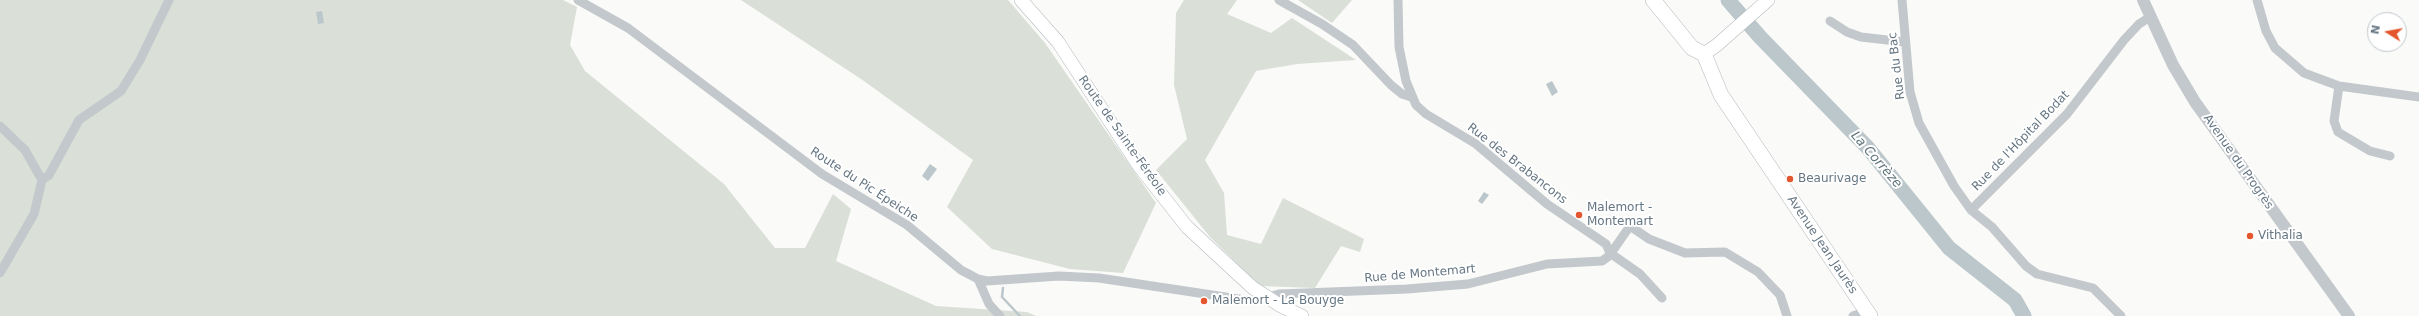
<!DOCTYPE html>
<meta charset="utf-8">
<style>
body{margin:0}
#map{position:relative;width:2419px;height:316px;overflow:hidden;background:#fafaf8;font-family:"DejaVu Sans",sans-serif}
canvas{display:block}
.north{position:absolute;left:2367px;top:12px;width:40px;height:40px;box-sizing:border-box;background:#fff;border:1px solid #c1c8cd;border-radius:50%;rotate:281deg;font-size:11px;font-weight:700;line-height:16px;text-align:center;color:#657683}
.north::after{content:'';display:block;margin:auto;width:14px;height:18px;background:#e4572e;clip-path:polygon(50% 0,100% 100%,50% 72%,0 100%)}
</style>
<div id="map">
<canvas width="2419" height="316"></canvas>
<div class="north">N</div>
</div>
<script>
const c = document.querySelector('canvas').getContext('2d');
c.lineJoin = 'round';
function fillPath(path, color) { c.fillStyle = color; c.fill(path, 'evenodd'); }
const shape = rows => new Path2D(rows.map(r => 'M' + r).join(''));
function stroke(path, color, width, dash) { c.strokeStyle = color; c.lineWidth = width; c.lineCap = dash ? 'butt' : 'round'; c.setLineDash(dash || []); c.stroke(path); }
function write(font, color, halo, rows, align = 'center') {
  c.font = font + ' "DejaVu Sans",sans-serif'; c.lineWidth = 4; c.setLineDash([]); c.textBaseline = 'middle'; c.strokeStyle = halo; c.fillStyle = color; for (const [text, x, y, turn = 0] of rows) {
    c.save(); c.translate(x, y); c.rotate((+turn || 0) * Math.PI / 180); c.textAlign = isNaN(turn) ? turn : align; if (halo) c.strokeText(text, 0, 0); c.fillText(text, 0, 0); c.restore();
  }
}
fillPath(shape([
 [0,0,563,0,577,7,570,45,585,71,724,184,775,248,805,248,833,194,851,209,836,261,936,306,1027,312,1036,316,0,316],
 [741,0,1008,0,1045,43,1156,203,1123,273,1070,269,992,249,947,207,973,160,864,81],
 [1184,0,1237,0,1227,14,1271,33,1292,18,1356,60,1297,64,1256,71,1205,160,1224,193,1227,235,1261,244,1283,198,1364,239,1360,252,1341,246,1315,288,1260,286,1210,237,1156,170,1187,139,1174,85,1176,13],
 [1298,0,1352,0,1332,23]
]), '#dadfd7');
fillPath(shape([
 [322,11,324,23,318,24,316,12],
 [1552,81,1558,92,1552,96,1546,84],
 [930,164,937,169,928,181,922,176],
 [1484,192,1489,195,1482,204,1478,201]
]), '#bbc7cb');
stroke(shape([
 [1003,288,1002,297,1020,316]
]), '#bbc7cb', 2.5);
stroke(shape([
 [1728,0,1760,37,1868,148,1949,248,2015,300,2024,316]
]), '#bbc7cb', 15);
const secondary = shape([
 [1021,0,1058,42,1139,166,1187,227,1253,288,1281,306,1302,316],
 [1704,54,1717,45,1768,0]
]);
const primary = shape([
 [1653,0,1692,48,1704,54,1721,95,1870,316]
]);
stroke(secondary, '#b3babf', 14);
stroke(primary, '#b5babe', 16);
stroke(shape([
 [578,0,628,28,822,174,907,225,961,270,978,279,987,281,1059,276,1099,278,1252,301,1279,294,1407,289,1468,284,1547,264,1602,261,1609,256,1630,226,1649,239,1685,253,1725,252,1758,272,1780,295,1787,316],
 [1279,0,1322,24,1353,45,1391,85,1402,94,1411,97],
 [1398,0,1399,47,1406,81,1416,105,1426,114,1476,144,1547,204,1606,244,1610,253,1640,274,1662,298],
 [1902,0,1910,92,1919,123,1954,186,1971,210,1992,227,2026,266,2037,274,2093,288,2121,316],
 [2257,0,2266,31,2275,48,2304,73,2339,86,2419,97],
 [1830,21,1847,32,1861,37,1905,42],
 [2339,86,2334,121,2338,132,2370,151,2390,156],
 [0,126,25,150,42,180],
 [1971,210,2067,114,2124,40,2139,24,2150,17],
 [0,273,34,214,42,180,49,175,79,120,121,91,140,60,169,0],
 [978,279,989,304,1000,316],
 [1853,316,1867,311]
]), '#c3c8cc', 9);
stroke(shape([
 [2143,0,2173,65,2195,102,2349,316]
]), '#c3c8cc', 12);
stroke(secondary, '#fff', 13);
stroke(primary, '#fff', 15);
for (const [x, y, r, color] of [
 [1790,179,4,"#e4572e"],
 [1579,215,4,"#e4572e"],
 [2250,236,4,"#e4572e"],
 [1204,301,4,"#e4572e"]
]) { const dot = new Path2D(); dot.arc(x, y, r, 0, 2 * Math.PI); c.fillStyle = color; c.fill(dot); stroke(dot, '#fff', 1.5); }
write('12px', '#657683', '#fff', [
 ["Rue du Bac",1897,66,-97],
 ["Route de Sainte-Féréole",1122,136,55],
 ["Rue de l'Hôpital Bodat",2021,141,-46],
 ["Avenue du Progrès",2238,162,55],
 ["Rue des Brabancons",1517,164,38],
 ["Route du Pic Épeiche",864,185,33],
 ["Avenue Jean Jaurès",1822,245,56],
 ["Rue de Montemart",1420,274,-5]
]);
write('12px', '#657683', '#fff', [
 ["Beaurivage",1798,179],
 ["Malemort -",1587,208],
 ["Montemart",1587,222],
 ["Vithalia",2258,236],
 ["Malemort - La Bouyge",1212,301]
], 'left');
write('italic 13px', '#60757c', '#fff', [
 ["La Corrèze",1876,160,49]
]);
</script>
